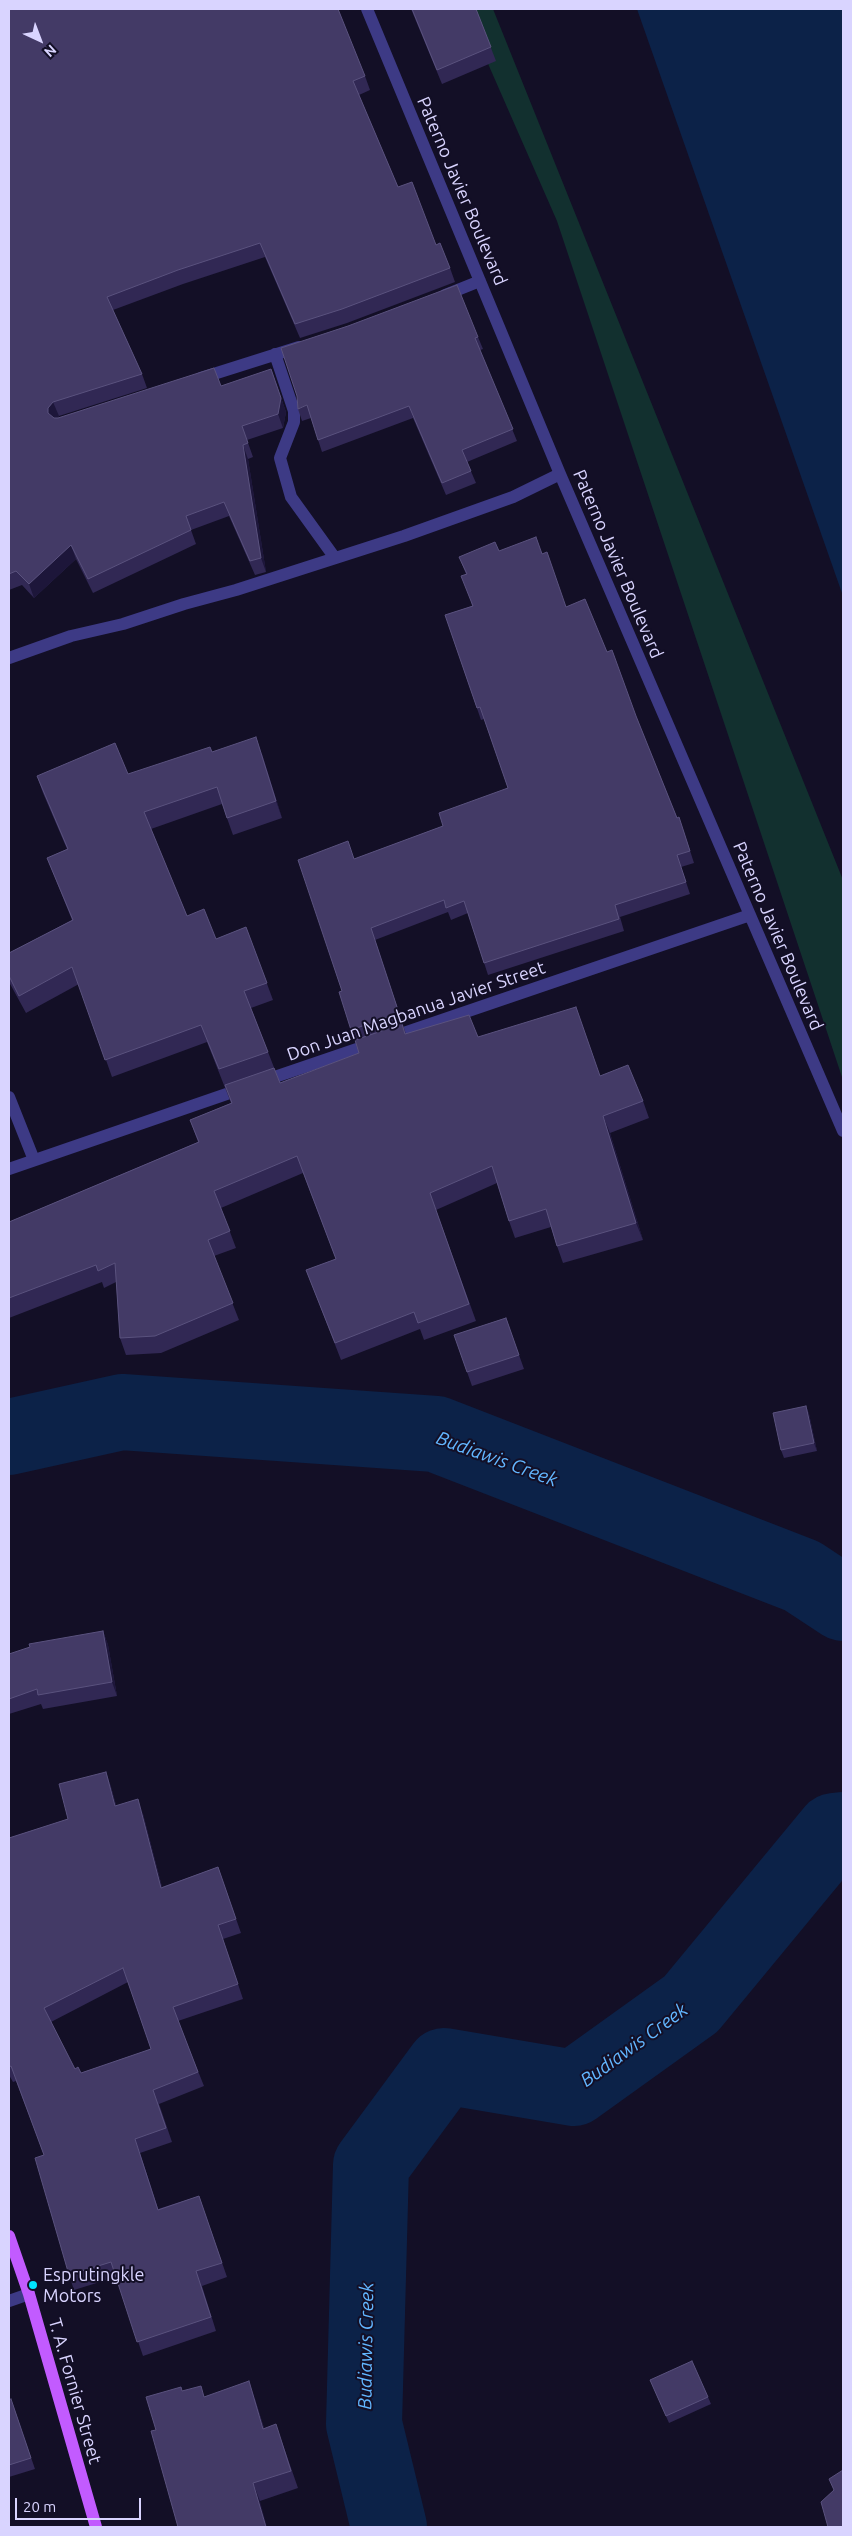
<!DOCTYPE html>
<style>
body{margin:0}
#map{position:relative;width:852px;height:2536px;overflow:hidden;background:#130f26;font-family:Ubuntu,sans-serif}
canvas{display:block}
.frame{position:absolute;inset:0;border:10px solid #d9d4ff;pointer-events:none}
.north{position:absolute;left:15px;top:15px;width:50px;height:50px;-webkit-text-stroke:4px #130f26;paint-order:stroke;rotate:137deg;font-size:14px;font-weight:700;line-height:20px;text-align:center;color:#d9d4ff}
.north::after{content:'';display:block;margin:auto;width:18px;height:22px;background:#d9d4ff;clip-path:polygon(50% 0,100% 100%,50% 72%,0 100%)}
.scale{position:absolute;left:15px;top:2498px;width:126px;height:22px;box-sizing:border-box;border:2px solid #d9d4ff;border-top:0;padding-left:6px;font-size:15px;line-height:18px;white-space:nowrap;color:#d9d4ff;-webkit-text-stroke:4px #130f26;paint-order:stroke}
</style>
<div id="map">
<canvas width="852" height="2536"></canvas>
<div class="frame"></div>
<div class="north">N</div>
<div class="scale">20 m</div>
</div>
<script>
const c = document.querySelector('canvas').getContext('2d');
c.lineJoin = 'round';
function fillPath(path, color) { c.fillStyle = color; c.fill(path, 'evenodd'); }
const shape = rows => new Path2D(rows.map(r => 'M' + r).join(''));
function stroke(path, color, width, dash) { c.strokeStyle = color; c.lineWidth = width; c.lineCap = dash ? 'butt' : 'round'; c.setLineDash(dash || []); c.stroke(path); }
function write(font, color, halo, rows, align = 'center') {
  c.font = font + ' Ubuntu,sans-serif'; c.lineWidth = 4; c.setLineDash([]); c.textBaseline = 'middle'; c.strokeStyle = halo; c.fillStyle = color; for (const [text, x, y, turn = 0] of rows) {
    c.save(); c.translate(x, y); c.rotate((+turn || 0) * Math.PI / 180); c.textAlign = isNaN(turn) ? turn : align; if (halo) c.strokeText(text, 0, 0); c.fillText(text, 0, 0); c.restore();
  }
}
fillPath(shape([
 [464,9,493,9,843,880,843,1080,557,221]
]), '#12302f');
fillPath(shape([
 [637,9,843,9,843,596]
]), '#0c2248');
stroke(shape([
 [9,1437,122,1412,436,1434,802,1576,843,1603],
 [389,2527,364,2424,371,2165,444,2066,574,2088,691,2004,834,1831,843,1830]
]), '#0c2248', 76);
stroke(shape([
 [367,9,560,474,843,1131],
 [445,295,480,281],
 [275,354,294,411,294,422,280,458,291,497,335,558],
 [201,378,299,347],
 [9,658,71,636,123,624,184,604,236,590,404,536,513,497,560,474],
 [263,1081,750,915],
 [9,1097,34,1160],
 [9,1169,244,1088],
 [9,2301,29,2294]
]), '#3d3a85', 12);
stroke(shape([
 [9,2236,29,2294,96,2527]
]), '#c25bff', 12);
fillPath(shape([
 [411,9,476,9,496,61,442,84],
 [9,10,365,76,370,90,359,95,398,187,450,268,455,282,347,323,300,338,265,257,183,284,113,310,142,374,147,388,59,416,57,418,221,386,276,383,286,412,283,428,247,440,253,457,248,459,266,572,255,575,229,516,191,530,196,544,93,593,76,559,34,598,22,585,9,590],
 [478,337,483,349,480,350,517,441,467,462,476,483,446,495,413,418,322,452,311,418,302,421,298,409],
 [499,551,542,554,566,607,607,652,636,717,677,818,683,829,694,863,681,867,690,894,620,917,624,931,488,975,468,913,451,920,448,912,375,940,406,1034,478,1037,601,1076,643,1101,649,1118,610,1133,643,1240,563,1263,557,1246,551,1227,515,1238,509,1221,497,1183,436,1210,476,1321,424,1340,420,1329,341,1360,306,1270,336,1259,303,1173,221,1208,236,1248,214,1256,239,1320,161,1353,126,1355,120,1338,116,1282,104,1288,102,1282,9,1318,9,1222,198,1142,190,1120,231,1103,207,1042,112,1077,79,984,26,1013,9,982,9,953,72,920,47,858,67,849,43,793,37,776,128,774,212,752,262,754,282,818,233,835,222,804,151,829,187,916,216,939,246,927,273,1000,251,1008,280,1083,359,1053,351,1030,342,991,354,859,443,826,508,788,484,719,481,720,445,615,472,606,466,574,459,557],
 [506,1318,524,1369,472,1386,454,1335],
 [806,1406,809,1414,817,1451,784,1458,781,1450],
 [103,1631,108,1645,117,1696,43,1709,41,1704,9,1714,9,1654],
 [106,1772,111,1787,116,1805,143,1814,162,1887,218,1867,241,1933,223,1939,243,1999,178,2021,204,2086,159,2104,172,2142,140,2153,158,2209,199,2196,227,2277,202,2286,216,2331,143,2356,116,2277,74,2290,69,2275,44,2155,16,2081,13,2082,9,2075,9,1838,68,1819],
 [128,1982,151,2049,81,2073,75,2069,51,2022],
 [650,2380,708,2397,711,2404,669,2423],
 [182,2391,205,2397,255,2399,264,2428,282,2442,298,2488,260,2501,156,2430],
 [9,2400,15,2411,35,2469,9,2477]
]), '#312854');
fillPath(shape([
 [271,369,286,412,283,428,278,414],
 [53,402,59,416,53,422,48,413,48,408],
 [243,445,248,459,266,572,261,558],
 [71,545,76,559,34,598,29,584],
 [256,737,262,754,282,818,276,801],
 [603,1116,610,1133,643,1240,636,1223],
 [806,1406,809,1414,817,1451,814,1443],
 [103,1631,108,1645,117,1696,112,1682],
 [106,1772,111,1787,120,1820,115,1806],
 [138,1799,143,1814,166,1902,161,1888],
 [135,2139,140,2153,163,2224,158,2210],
 [249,2381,255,2399,269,2446,263,2429],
 [253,2483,260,2501,267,2527,266,2527]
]), '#1d163a');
const building = shape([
 [13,9,338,9,365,76,353,81,398,187,412,182,436,245,440,243,450,268,342,309,295,324,260,243,178,270,107,297,142,374,53,402,48,408,48,413,54,418,58,418,214,368,221,386,271,369,281,398,278,414,242,426,248,443,243,445,261,558,250,561,224,502,186,516,191,530,88,579,71,545,29,584,16,571,9,574,9,10,13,9],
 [412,9,476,9,491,47,437,70,412,9],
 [457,285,478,337,475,338,513,429,462,450,471,471,442,483,409,406,318,440,307,405,298,409,297,396,281,348,348,326,457,285],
 [536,537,542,554,547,552,566,607,585,599,607,652,612,650,636,716,677,818,679,817,690,851,677,855,686,882,615,905,619,919,484,963,464,901,446,908,444,900,371,928,399,1013,351,1030,339,992,342,991,298,860,348,841,354,859,443,826,439,813,508,788,480,707,477,708,445,615,473,606,461,576,467,574,459,557,495,542,499,551,536,537],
 [256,737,276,801,227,818,217,787,144,812,187,916,204,909,216,939,246,927,267,983,244,991,268,1052,219,1069,201,1025,105,1060,72,967,19,996,9,976,9,953,73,920,47,858,68,849,37,776,115,743,128,774,210,747,212,752,256,737],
 [576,1007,600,1076,628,1065,643,1101,603,1116,636,1223,557,1246,546,1209,509,1221,492,1166,430,1193,469,1304,418,1323,414,1312,335,1343,306,1270,336,1259,297,1156,214,1191,230,1231,208,1240,233,1303,155,1336,120,1338,115,1263,98,1271,96,1265,9,1298,9,1222,199,1142,190,1120,232,1103,225,1085,274,1068,280,1083,359,1053,355,1040,402,1024,405,1034,469,1015,478,1037,576,1007],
 [506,1318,519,1355,467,1372,454,1335,506,1318],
 [806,1406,814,1443,781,1450,773,1413,806,1406],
 [103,1631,112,1682,38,1695,37,1689,9,1699,9,1654,30,1647,29,1644,103,1631],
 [106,1772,115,1806,138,1799,161,1888,218,1867,236,1919,218,1925,238,1984,173,2007,198,2072,153,2090,166,2128,135,2139,158,2210,199,2196,222,2263,196,2271,211,2317,137,2342,111,2262,69,2275,35,2158,44,2155,11,2066,9,2067,9,1838,68,1819,59,1784,106,1772],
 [123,1968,151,2049,81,2073,78,2067,75,2069,44,2008,123,1968],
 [692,2361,708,2397,666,2416,650,2380,692,2361],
 [249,2381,263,2429,276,2424,291,2471,253,2483,266,2527,178,2527,151,2431,156,2430,146,2397,181,2387,182,2391,201,2386,204,2397,249,2381],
 [11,2399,31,2458,9,2465,9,2400,11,2399],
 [843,2470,843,2527,828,2527,821,2502,834,2490,829,2479,843,2470]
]);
fillPath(building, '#433a66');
stroke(building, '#5a527e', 1);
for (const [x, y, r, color] of [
 [33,2285,5,"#00e5ff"]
]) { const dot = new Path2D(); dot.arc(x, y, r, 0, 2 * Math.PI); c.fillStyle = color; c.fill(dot); stroke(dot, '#130f26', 2); }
write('18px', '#d9d4ff', '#130f26', [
 ["Paterno Javier Boulevard",462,191,67],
 ["Paterno Javier Boulevard",618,564,67],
 ["Paterno Javier Boulevard",778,936,67],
 ["Don Juan Magbanua Javier Street",416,1011,-19],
 ["T. A. Fornier Street",75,2391,74]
]);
write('18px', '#d9d4ff', '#130f26', [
 ["Esprutingkle",43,2275],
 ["Motors",43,2296]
], 'left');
write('italic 19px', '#62b6ff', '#130f26', [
 ["Budiawis Creek",497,1459,20],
 ["Budiawis Creek",634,2045,-36],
 ["Budiawis Creek",366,2346,-89]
]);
</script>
